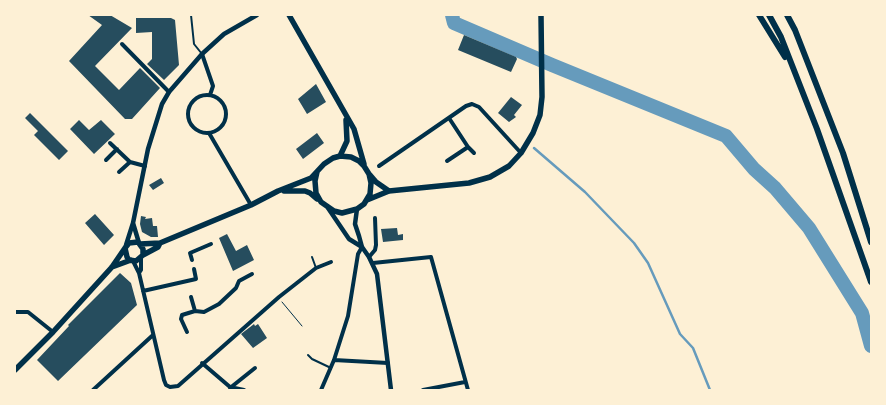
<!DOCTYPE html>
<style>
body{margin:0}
#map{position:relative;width:886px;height:405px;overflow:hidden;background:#fdf0d5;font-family:"Exo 2",sans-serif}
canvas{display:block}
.frame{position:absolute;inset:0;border:16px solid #fdf0d5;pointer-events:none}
</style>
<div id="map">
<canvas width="886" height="405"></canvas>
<div class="frame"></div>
</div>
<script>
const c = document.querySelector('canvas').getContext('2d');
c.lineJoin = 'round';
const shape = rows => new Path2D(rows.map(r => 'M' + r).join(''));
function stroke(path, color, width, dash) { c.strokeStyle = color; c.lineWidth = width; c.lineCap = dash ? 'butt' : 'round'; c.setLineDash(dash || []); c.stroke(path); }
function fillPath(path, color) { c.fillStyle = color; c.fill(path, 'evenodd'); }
stroke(shape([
 [534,148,585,192,634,243,648,263,680,334,693,348,710,390]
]), '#669bbc', 2.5);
stroke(shape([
 [452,15,454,23,552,65,726,136,754,169,775,188,809,228,862,313,871,346]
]), '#669bbc', 14);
fillPath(shape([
 [88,15,110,15,132,28,95,66,119,90,140,68,160,88,132,119,125,119,69,61,102,25],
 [136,18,171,18,175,20,179,65,164,80,147,64,152,59,152,32,136,33],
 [464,35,516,57,517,59,511,72,458,50],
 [316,84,326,102,307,114,298,99],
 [511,97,522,105,514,115,516,117,509,122,498,113],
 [30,113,68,151,59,160,34,135,38,131,25,118],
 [79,120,89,130,101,120,115,134,94,154,70,129],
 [317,133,324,143,303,159,296,149],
 [161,178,164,183,153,190,149,185],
 [95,214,114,235,104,245,85,223],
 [141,216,146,217,145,219,152,218,153,226,157,226,158,237,151,237,142,232,140,224],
 [397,228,398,235,403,234,403,240,383,242,381,229],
 [227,234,236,251,247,245,254,260,233,271,219,238],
 [120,273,131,283,137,305,58,381,37,360,69,326,68,325],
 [254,324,255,326,258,324,267,338,253,348,241,334]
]), '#264d5e');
stroke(shape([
 [282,302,302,326]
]), '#003049', 1);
stroke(shape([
 [191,15,194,44,202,54],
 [312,257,316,268],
 [308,355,312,359,331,368]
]), '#003049', 2);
stroke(shape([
 [122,44,169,92],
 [202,54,213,86,210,95],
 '188 114a19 19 0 1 1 38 0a19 19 0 1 1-38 0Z',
 [209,133,251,205],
 [110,143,130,162,145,166],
 [468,147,474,153],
 [106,160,117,149],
 [447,161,468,147,449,118],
 [379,166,466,106,472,104,479,107,521,153],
 [119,172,130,162],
 [369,257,375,250,376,245,375,218],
 [192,260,190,253,211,244],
 [133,261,139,273,164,380,166,385,170,387],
 [373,263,431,257,468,390],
 [139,273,141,270,141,257],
 [143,291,196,279,194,269],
 [191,297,195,311],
 [15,312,28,312,53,332],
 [187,332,181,319,182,315,195,311,204,312,219,304,236,288,239,281,252,274],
 [334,360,388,363],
 [202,363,230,387,244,390],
 [170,387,178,386,279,297,316,268,331,262],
 [230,388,255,368],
 [93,390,153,335],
 [321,390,334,360,348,316,358,254,362,247],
 [423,390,465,382]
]), '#003049', 4);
stroke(shape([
 [328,208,349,239,362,247],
 [357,209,355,224,359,236,362,247,369,257,377,274,391,390],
 [133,223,139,243],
 [126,245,133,223,148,149,162,104,169,92,202,54,224,34,257,15]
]), '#003049', 4.5);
stroke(shape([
 [289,15,354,129,364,164],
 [340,156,347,141,346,120],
 [370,175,376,182,389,191],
 [284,191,305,191,310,193,317,199],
 [367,200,389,191,469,183,490,177,509,166,521,153,533,133,540,115,542,97,541,15],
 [140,244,160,243,251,205,278,191,311,178,324,164,333,158,340,156,351,157,359,161,364,166,369,174,371,183,370,194,364,204,357,209,342,213,334,211,321,202,316,193,315,181,317,172],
 [143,255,143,249,138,242,129,243,125,248,127,257,129,260,136,261,143,255,158,247,160,243],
 [112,267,131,260],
 [15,370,53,332,112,267,125,248]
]), '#003049', 5.5);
stroke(shape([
 [759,15,785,57],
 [769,15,781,37,817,129,871,282],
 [787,15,795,30,843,153,871,242]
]), '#003049', 6);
</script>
